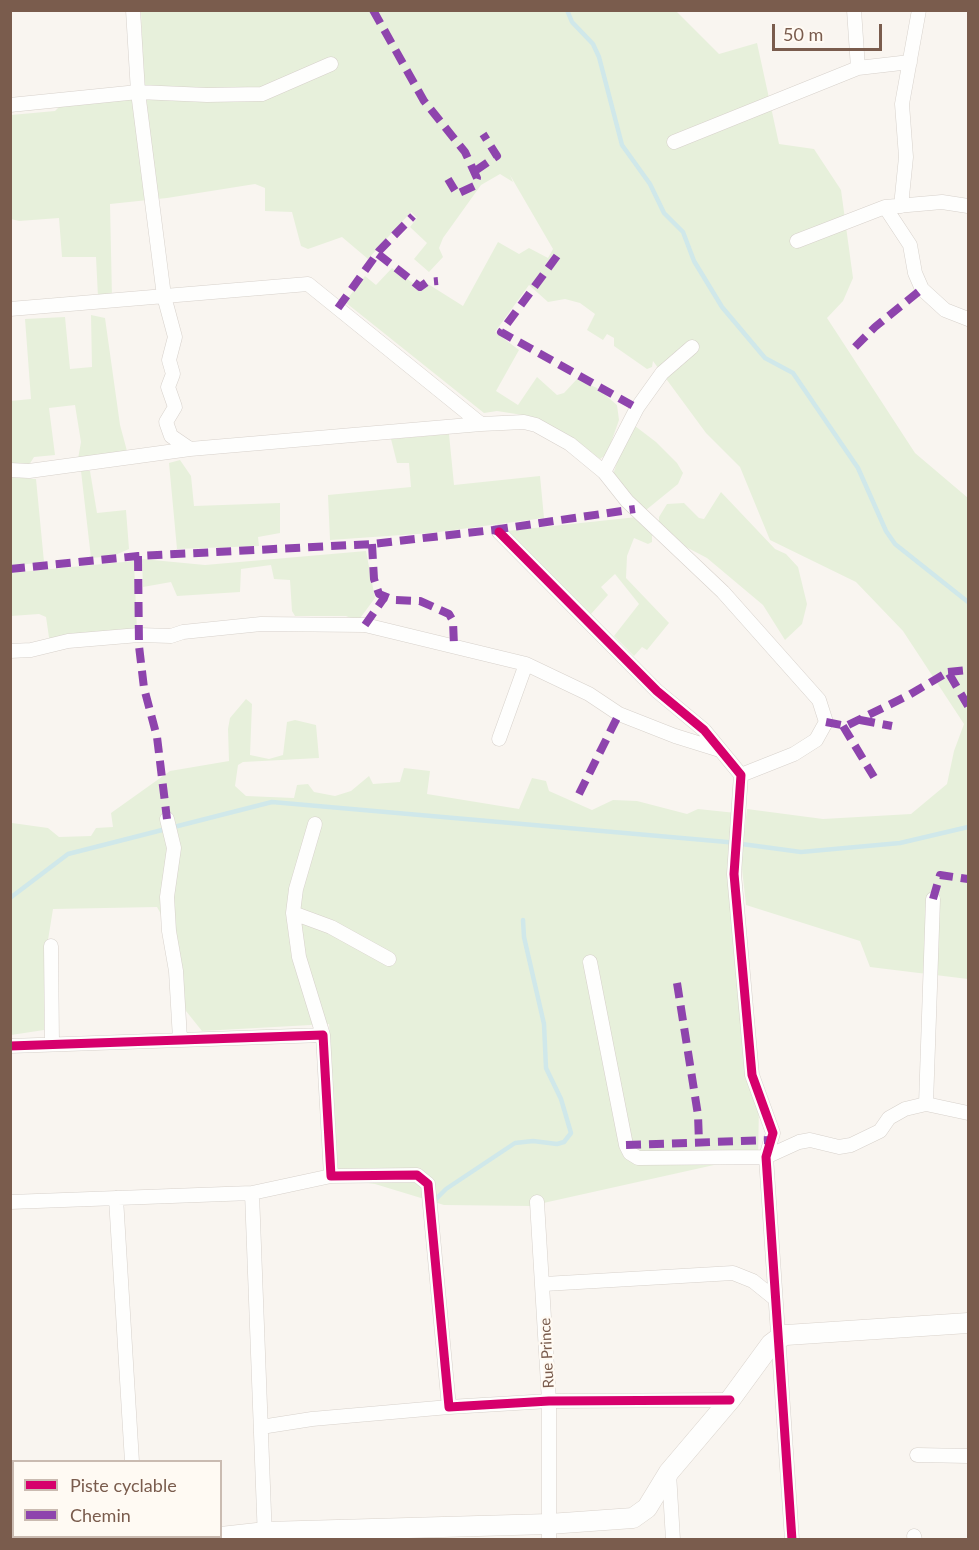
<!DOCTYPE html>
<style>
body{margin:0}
#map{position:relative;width:979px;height:1550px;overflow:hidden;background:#f9f5f0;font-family:Lato,sans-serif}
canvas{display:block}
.frame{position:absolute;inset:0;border:12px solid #7a5c4d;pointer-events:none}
.legend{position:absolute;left:12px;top:1460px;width:210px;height:78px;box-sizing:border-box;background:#fffaf3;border:2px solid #cabbb1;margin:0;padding:8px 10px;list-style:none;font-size:18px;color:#7a5c4d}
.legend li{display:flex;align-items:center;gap:12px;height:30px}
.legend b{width:30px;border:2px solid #cabbb1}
.scale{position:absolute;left:772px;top:24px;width:110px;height:27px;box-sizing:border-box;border:3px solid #7a5c4d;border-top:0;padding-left:8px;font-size:18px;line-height:21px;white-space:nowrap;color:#7a5c4d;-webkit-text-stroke:4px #fffaf3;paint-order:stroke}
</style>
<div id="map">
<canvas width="979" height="1550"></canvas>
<div class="frame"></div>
<ul class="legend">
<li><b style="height:8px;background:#d6006c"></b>Piste cyclable</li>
<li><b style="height:8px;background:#8e44ad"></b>Chemin</li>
</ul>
<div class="scale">50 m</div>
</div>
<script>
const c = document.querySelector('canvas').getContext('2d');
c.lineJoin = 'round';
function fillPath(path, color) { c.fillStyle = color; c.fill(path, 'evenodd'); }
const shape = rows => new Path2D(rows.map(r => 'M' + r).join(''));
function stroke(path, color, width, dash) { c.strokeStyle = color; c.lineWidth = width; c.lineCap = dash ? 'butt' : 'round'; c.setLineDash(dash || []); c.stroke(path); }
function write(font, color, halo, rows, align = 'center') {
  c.font = font + ' Lato,sans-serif'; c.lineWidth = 4.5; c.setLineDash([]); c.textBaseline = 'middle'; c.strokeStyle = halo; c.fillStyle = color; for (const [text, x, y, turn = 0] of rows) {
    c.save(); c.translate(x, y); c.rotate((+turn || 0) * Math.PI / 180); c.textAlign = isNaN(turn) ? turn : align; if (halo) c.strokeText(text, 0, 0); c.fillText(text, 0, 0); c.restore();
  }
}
fillPath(shape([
 [141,11,676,11,719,54,757,43,779,144,814,149,841,190,853,278,843,301,827,318,915,453,968,498,968,979,870,967,860,941,746,905,741,860,747,809,823,819,911,814,947,784,954,751,964,724,903,631,856,582,770,540,740,467,706,433,653,361,652,367,647,369,614,346,614,338,607,334,603,340,587,330,595,314,580,303,565,299,548,302,529,285,495,332,519,350,496,391,518,405,537,377,557,395,564,393,577,379,597,388,617,405,619,420,607,454,600,459,576,440,529,416,497,411,484,413,345,302,365,276,376,285,392,268,417,286,428,284,463,306,498,242,519,254,529,248,548,258,553,249,510,175,513,182,500,174,481,185,443,238,439,248,443,257,429,272,414,259,427,243,410,227,417,218,411,212,368,259,342,237,308,249,301,246,292,212,265,211,265,188,255,184,167,198,110,204,112,298,98,297,96,257,62,257,59,218,19,221,11,219,11,115,55,111,63,103,133,96,143,78],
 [91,315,105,318,120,425,127,451,78,459,81,442,75,405,49,408,55,455,34,457,29,465,11,465,11,401,31,399,25,319,65,317,70,369,92,367],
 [635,426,656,442,677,463,683,473,678,484,646,510,634,502,613,475,620,452],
 [449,434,454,485,540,476,544,518,431,533,330,540,328,495,411,487,409,463,397,463,391,439],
 [180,460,191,476,194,506,280,503,280,533,258,537,259,546,177,549,169,463],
 [90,471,97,513,126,510,129,549,113,556,91,558,81,471],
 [11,477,36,479,44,562,11,566],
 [721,492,775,549,786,554,798,567,807,604,802,624,785,640,763,605,707,558,686,547,659,522,659,517,667,504,684,503,699,518,704,519],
 [637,517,652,535,652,542,648,544,634,538,627,556,626,578,669,623,647,650,642,647,634,656,614,636,639,604,615,574,601,587,608,595,591,614,506,531],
 [366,551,375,598,358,621,346,616,295,616,292,611,290,580,274,579,271,565,241,569,240,592,177,596,171,582,143,587,142,559,205,565],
 [134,561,137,631,50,644,46,617,39,614,11,616,10,573],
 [246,699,252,704,250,755,269,759,283,755,287,722,295,720,316,725,319,758,243,762,238,765,235,786,246,796,294,798,297,785,308,784,314,792,335,796,351,791,369,776,373,784,400,782,404,768,430,771,427,794,519,809,532,778,546,781,549,791,592,810,613,800,637,801,687,814,698,809,736,813,734,874,759,1103,758,1164,723,1163,530,1206,444,1205,375,1184,343,1180,338,1168,329,1024,202,1031,182,1006,179,946,157,907,53,909,48,940,44,1030,11,1035,12,823,48,828,59,837,91,836,96,828,113,827,111,813,170,771,229,761,228,729,230,718]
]), '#e7f0db');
stroke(shape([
 [567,10,572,22,593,44,599,57,622,145,650,184,664,213,683,232,694,261,722,307,765,358,793,373,858,468,886,531,895,544,968,602],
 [10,898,68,854,272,802,727,842,801,852,900,843,968,827],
 [433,1202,446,1189,515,1143,533,1141,557,1144,564,1142,571,1133,561,1099,546,1068,544,1024,524,937,523,920]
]), '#d0e8ea', 4.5);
const street = shape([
 [133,10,138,92,164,296,175,337,169,360,173,374,168,387,175,407,166,422,171,436,190,449],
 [854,10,858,68],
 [10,105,138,92,207,95,262,94,331,64],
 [674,142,858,68,910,62],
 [901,206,906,157,902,104,919,10],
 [885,207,910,245,915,273,922,289,945,310,968,319],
 [797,241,885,207,942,202,968,206],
 [10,309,308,284,481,424,524,422,536,425,570,444,604,472,627,501,723,592,819,700,826,722,816,740,794,754,741,775],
 [10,470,29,471,190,449,481,424],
 [604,472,637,408,662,373,692,347],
 [499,532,657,691,704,730,741,775,734,874,752,1075,773,1133,766,1157,792,1540],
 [10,651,31,650,68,641,139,635,171,636,183,632,261,624,365,625,526,664,589,694,619,714,675,736,720,750],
 [499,739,526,664],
 [167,819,174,848,167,897,169,931,176,971,180,1039],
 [315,824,296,889,293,913,299,957,323,1035],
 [293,913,331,927,389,959],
 [51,946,52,1044],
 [590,962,626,1145,630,1153,638,1158,766,1157,799,1142,810,1140,839,1147,851,1145,880,1131,889,1118,905,1109,926,1104,968,1113],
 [10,1046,323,1035,331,1176,417,1175,428,1184,449,1407,549,1401,730,1400],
 [926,1104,933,899],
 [252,1193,265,1540],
 [116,1198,132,1462],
 [10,1202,252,1193,331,1176],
 [537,1202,549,1401,549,1540],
 [544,1284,733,1273,753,1281,774,1298],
 [261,1427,312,1419,449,1407],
 [917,1455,968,1456],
 [669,1473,673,1540],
 [136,1536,136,1540],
 [914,1536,915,1540]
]);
const secondary = shape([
 [194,1540,266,1532,549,1524,633,1518,647,1508,669,1472,730,1400,771,1344,779,1338,786,1335,968,1323]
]);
stroke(street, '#d7d1cb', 15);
stroke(secondary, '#d9d2cb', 21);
stroke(street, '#fefefd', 14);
stroke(secondary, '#fefefd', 20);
stroke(shape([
 [373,10,424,101,465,152,477,178,474,186,457,194,448,179],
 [475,171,497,156,483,134],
 [378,254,420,287,427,282,438,281],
 [557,256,501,332,637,408],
 [338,308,379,251,413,216],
 [855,347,875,327,922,289],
 [493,530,635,509],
 [372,544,374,579,379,594,394,600,420,601,449,614,453,621,454,646],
 [138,556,139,646,144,688,157,737,167,819],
 [10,569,138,556,372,544,493,530,499,532],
 [365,625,384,598],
 [948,672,968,670],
 [860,720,892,726],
 [826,722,846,726,909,695,948,672,968,706],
 [843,726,874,777],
 [579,794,619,714],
 [933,899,940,875,968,879],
 [677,983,698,1115,699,1142],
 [626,1145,772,1140]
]), '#8e44ad', 8, [15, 8]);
stroke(shape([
 [499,532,657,691,704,730,741,775,734,874,752,1075,773,1133,766,1157,792,1540],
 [10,1046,323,1035,331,1176,417,1175,428,1184,449,1407,549,1401,730,1400]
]), '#d6006c', 9);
write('15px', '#7a5c4d', '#fffaf3', [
 ["Rue Prince",547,1353,-93]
]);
</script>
